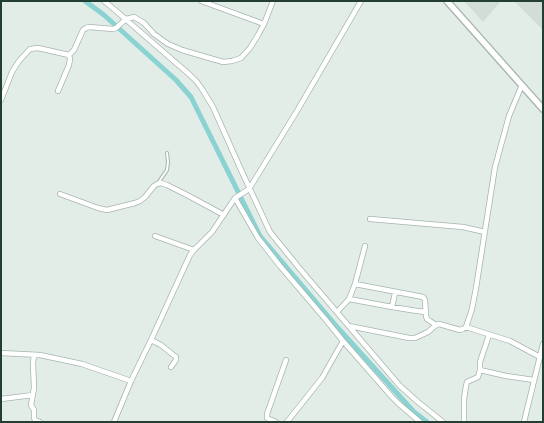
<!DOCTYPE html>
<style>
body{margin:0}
#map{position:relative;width:544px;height:423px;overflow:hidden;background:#e3ede7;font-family:"IBM Plex Sans",sans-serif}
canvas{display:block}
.frame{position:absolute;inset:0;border:2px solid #233f33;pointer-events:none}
</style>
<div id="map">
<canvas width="544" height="423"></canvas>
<div class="frame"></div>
</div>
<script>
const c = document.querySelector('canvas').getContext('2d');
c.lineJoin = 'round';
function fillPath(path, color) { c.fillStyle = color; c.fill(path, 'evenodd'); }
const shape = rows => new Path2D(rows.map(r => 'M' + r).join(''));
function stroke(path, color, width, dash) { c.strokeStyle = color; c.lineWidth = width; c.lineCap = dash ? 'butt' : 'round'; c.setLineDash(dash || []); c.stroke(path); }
fillPath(shape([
 [464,1,501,1,483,22],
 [514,1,543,1,543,30]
]), '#d1ddd6');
stroke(shape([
 [85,1,104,15,176,80,191,97,260,236,338,328,414,412,427,422]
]), '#8bd2d2', 5);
const service = shape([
 [158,183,167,170,168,162,167,153]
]);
const minor = shape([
 [104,1,115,10,190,75,197,82,202,89,213,107,242,172,270,232,300,269,400,386,418,402,443,422],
 [201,1,264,24],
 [58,91,69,65,70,59,69,55],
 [1,100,12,72,19,61,30,49,38,48,69,55,74,50,83,30,86,28,89,27,113,29,116,28,126,19,134,17,144,23,154,34,168,44,182,50,223,62,232,61,241,58,250,48,258,35,264,24,273,1],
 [60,194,98,208,107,210,135,203,140,201,145,197,154,186,157,184,161,183,167,185,187,195,224,215],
 [235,198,258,238,280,266,326,320,343,341,392,397,399,404,420,422],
 [370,219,463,227,485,232],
 [155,236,194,250],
 [355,284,423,297,425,300,426,316,427,319,436,325],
 [349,299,392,307,417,311,426,312],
 [392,307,395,293],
 [337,312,349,299,355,284,365,246],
 [349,326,409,338,415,338,428,332,436,325,439,324,460,330,463,329,466,327,472,309,476,288,495,167,509,116,522,85],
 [466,327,510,341,540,357],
 [151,340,161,345,176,357,176,360,171,367],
 [1,353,40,355,82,364,131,381],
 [34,355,33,363,34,388,31,405,34,410,34,418,35,420,40,422],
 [480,370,506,376,534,380],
 [1,399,33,395],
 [114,422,131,381,151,340,190,255,194,250,212,232,235,198,249,189,297,111,361,1],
 [276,422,269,419,267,418,267,414,286,360],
 [287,422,322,378,343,341],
 [464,422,464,399,466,386,467,382,478,377,480,370,480,362,489,335],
 [524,422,543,344]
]);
const tertiary = shape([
 [447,1,543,109]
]);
stroke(service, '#a6b5ad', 4);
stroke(minor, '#a6b5ad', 6);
stroke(tertiary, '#a6b5ad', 8);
stroke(service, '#fff', 2);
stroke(minor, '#fff', 4.5);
stroke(tertiary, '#fff', 5.5);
</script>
